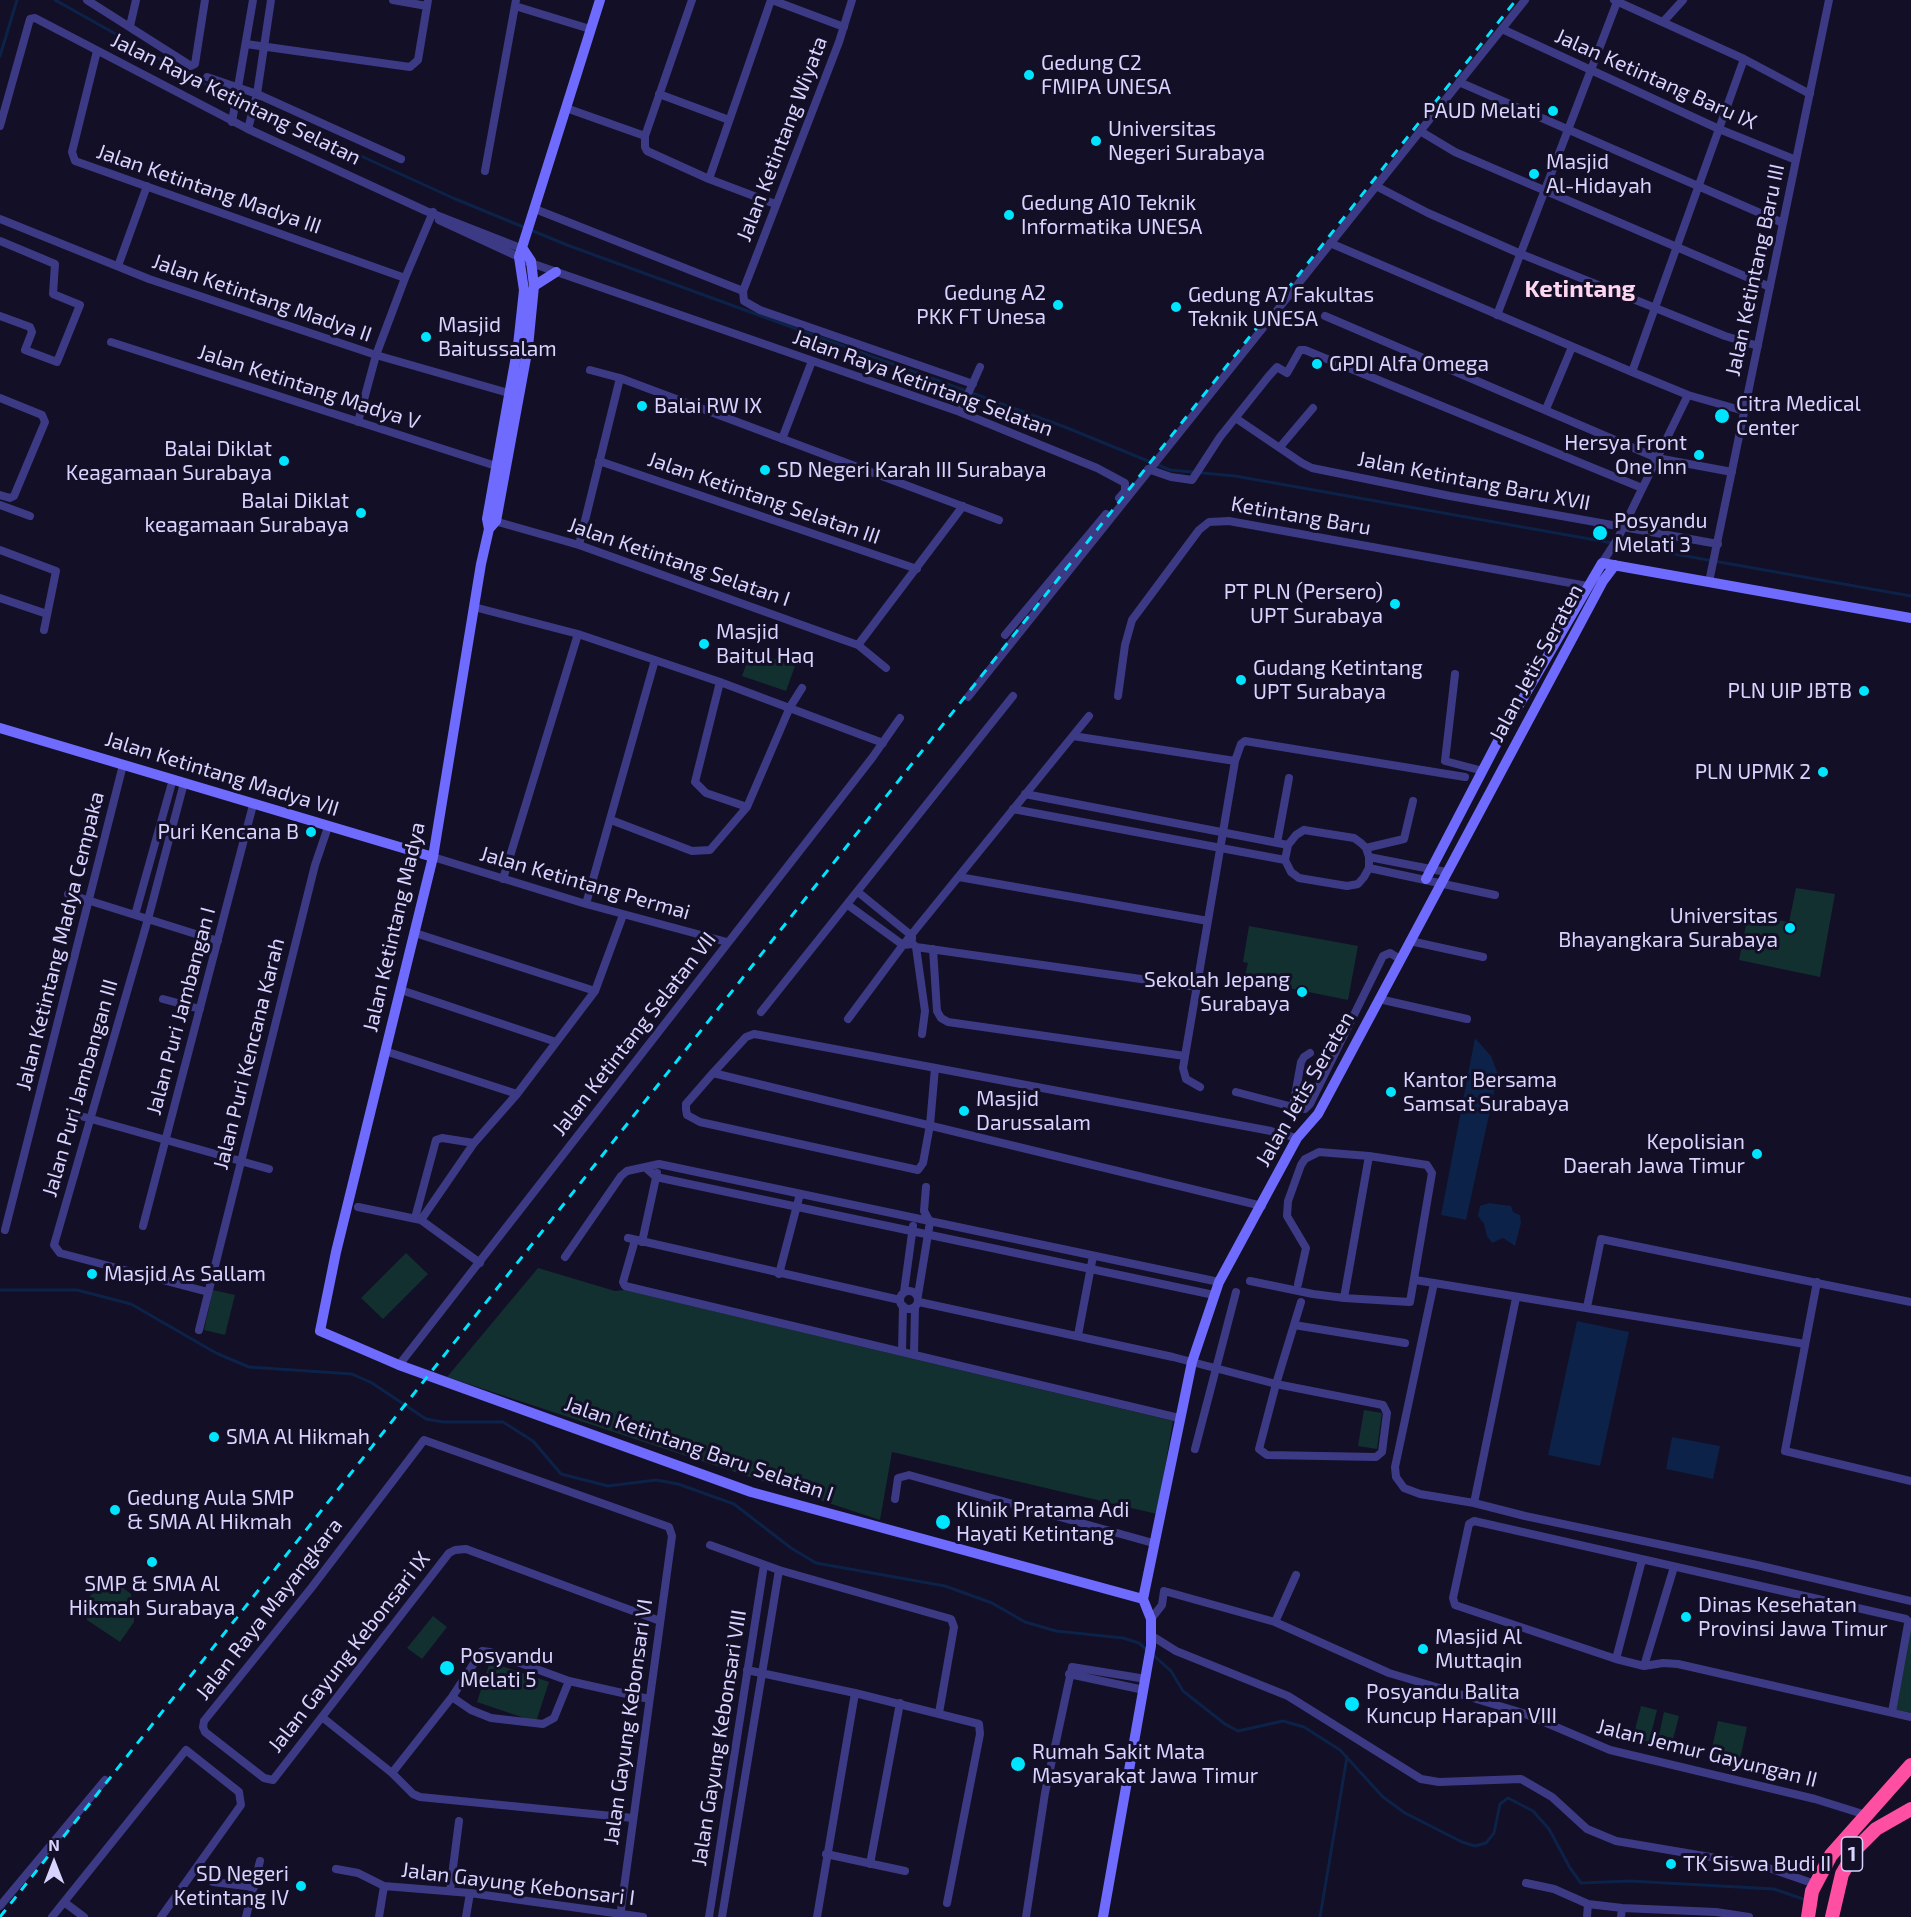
<!DOCTYPE html>
<style>
body{margin:0}
#map{position:relative;width:1911px;height:1917px;overflow:hidden;background:#130f26;font-family:"Exo 2",sans-serif}
canvas{display:block}
.north{position:absolute;left:24px;top:1833px;width:60px;height:60px;-webkit-text-stroke:4px #130f26;paint-order:stroke;rotate:0deg;font-size:16px;font-weight:700;line-height:24px;text-align:center;color:#d9d4ff}
.north::after{content:'';display:block;margin:auto;width:21px;height:27px;background:#d9d4ff;clip-path:polygon(50% 0,100% 100%,50% 72%,0 100%)}
</style>
<div id="map">
<canvas width="1911" height="1917"></canvas>
<div class="north">N</div>
</div>
<script>
const c = document.querySelector('canvas').getContext('2d');
c.lineJoin = 'round';
function fillPath(path, color) { c.fillStyle = color; c.fill(path, 'evenodd'); }
const shape = rows => new Path2D(rows.map(r => 'M' + r).join(''));
function stroke(path, color, width, dash) { c.strokeStyle = color; c.lineWidth = width; c.lineCap = dash ? 'butt' : 'round'; c.setLineDash(dash || []); c.stroke(path); }
function write(font, color, halo, rows, align = 'center') {
  c.font = font + ' "Exo 2",sans-serif'; c.lineWidth = 6; c.setLineDash([]); c.textBaseline = 'middle'; c.strokeStyle = halo; c.fillStyle = color; for (const [text, x, y, turn = 0] of rows) {
    c.save(); c.translate(x, y); c.rotate((+turn || 0) * Math.PI / 180); c.textAlign = isNaN(turn) ? turn : align; if (halo) c.strokeText(text, 0, 0); c.fillText(text, 0, 0); c.restore();
  }
}
fillPath(shape([
 [751,651,795,666,786,691,742,676],
 [1796,888,1835,894,1820,977,1739,960,1748,915,1789,922],
 [1249,926,1358,946,1348,1000,1244,979,1248,963,1243,962],
 [406,1253,428,1274,383,1319,361,1298],
 [538,1268,615,1291,625,1290,1173,1421,1157,1514,892,1452,880,1520,447,1377],
 [213,1290,235,1295,225,1335,204,1330],
 [1364,1410,1382,1413,1377,1449,1358,1446],
 [107,1576,131,1594,131,1599,127,1600,127,1614,134,1615,134,1622,120,1642,87,1620,86,1601],
 [433,1616,447,1627,422,1659,407,1648],
 [1911,1627,1911,1713,1893,1709],
 [490,1662,549,1682,536,1722,477,1702],
 [1641,1706,1657,1710,1649,1742,1633,1738],
 [1664,1712,1679,1716,1671,1747,1657,1744],
 [1718,1721,1747,1727,1738,1768,1709,1761]
]), '#12302f');
fillPath(shape([
 [1475,1038,1491,1056,1498,1074,1466,1220,1441,1215],
 [1489,1203,1511,1206,1513,1212,1520,1215,1521,1223,1515,1246,1503,1238,1492,1243,1487,1236,1484,1224,1478,1216,1480,1206],
 [1577,1321,1629,1332,1600,1466,1548,1455],
 [1672,1437,1720,1446,1713,1479,1666,1469]
]), '#0c2248');
stroke(shape([
 [55,0,212,88,453,198,567,245,1065,427,1170,470,1235,476,1911,596],
 [0,56,17,0],
 [0,1290,77,1290,131,1304,216,1353,249,1367,352,1374,372,1383,426,1419,443,1422,503,1422,533,1441,561,1474,608,1486,656,1480,678,1484,734,1504,791,1548,816,1563,945,1586,992,1603,1025,1622,1056,1631,1123,1638,1139,1643,1147,1650],
 [1152,1654,1171,1671,1183,1691,1225,1724,1238,1731,1283,1721,1304,1727,1340,1750,1383,1797,1405,1813,1462,1842,1475,1846,1486,1843,1494,1833,1500,1804,1508,1798,1533,1811,1549,1829,1570,1868,1581,1883,1630,1881,1774,1889,1806,1900],
 [1320,1917,1347,1757]
]), '#0c2248', 3);
stroke(shape([
 [87,0,191,66,195,64,205,0],
 [393,0,427,6],
 [692,0,645,136,645,147,647,151,709,179,775,204],
 [772,0,844,27],
 [1614,0,1744,59,1810,94],
 [515,6,590,29],
 [1663,22,1683,0],
 [130,26,136,0],
 [1502,29,1719,129,1796,160],
 [246,44,410,67,418,60,428,0],
 [97,51,72,152,75,161,405,278],
 [207,77,257,94,401,159],
 [1459,82,1783,223],
 [659,94,729,120],
 [566,108,645,136],
 [232,122,253,0],
 [0,126,30,19,35,18,248,129,426,211,523,249],
 [248,129,257,94,271,0],
 [1420,131,1455,152,1770,287],
 [485,171,516,0],
 [709,179,771,0],
 [1376,186,1428,213,1521,254,1725,336,1758,346],
 [535,209,743,291,839,42,852,0],
 [0,219,149,279,376,355,512,394],
 [439,220,519,257],
 [0,241,55,264,53,294,80,305,57,362,25,350,32,332,30,327,0,316],
 [1330,243,1632,372,1688,395,1744,411],
 [528,262,960,412,1097,468,1125,483,1125,491,1119,498],
 [118,266,147,186],
 [743,291,744,301,760,310,973,384],
 [1497,315,1617,2],
 [1325,316,1657,458,1732,472],
 [111,342,496,466],
 [590,370,620,378],
 [1632,372,1744,59],
 [0,398,42,415,45,422,14,496,10,498,0,495],
 [1546,409,1572,347],
 [960,412,980,367],
 [1237,419,1302,463,1312,468,1450,496,1718,544],
 [358,422,376,355,405,278,433,212],
 [782,439,812,361],
 [1280,447,1313,408],
 [599,461,917,569],
 [1148,469,1171,477,1192,480,1220,437,1268,377,1277,367,1287,373,1300,350,1305,350,1642,488],
 [0,505,30,516],
 [491,520,579,545,841,639,858,645,886,668],
 [579,545,620,378,999,520],
 [0,550,56,571,44,630],
 [1602,563,1618,538,1688,395],
 [1709,582,1829,0],
 [0,598,47,614],
 [474,607,578,634,720,682,883,743],
 [1005,635,1106,514],
 [858,645,963,506],
 [1455,674,1445,761,1483,771],
 [720,682,695,782,706,793,747,807],
 [1118,696,1125,645,1132,620,1199,530,1209,522,1229,521,1587,586],
 [968,697,1525,0],
 [1073,736,1235,761],
 [184,783,148,919,54,1245,60,1253,208,1292],
 [1025,794,1288,845],
 [1013,809,1285,860],
 [611,820,692,851,710,850,747,807,790,707,802,688],
 [1304,830,1354,838,1361,843,1366,848,1369,857,1369,868,1364,877,1358,884,1347,886,1299,878,1291,872,1285,860,1288,845,1296,835,1304,830],
 [1277,843,1289,778],
 [1366,848,1404,839,1413,801],
 [433,857,586,904,727,942],
 [1369,857,1446,872],
 [1369,868,1495,895],
 [959,877,1208,921],
 [503,879,578,634],
 [858,892,912,936,912,939],
 [68,894,218,941],
 [586,904,655,660],
 [848,905,903,945,913,944,916,947,1197,987],
 [135,915,173,779],
 [415,933,595,991],
 [1410,941,1483,957],
 [916,947,925,1011,922,1034],
 [933,949,937,1011,941,1018,948,1022,1185,1056],
 [401,990,556,1042],
 [163,999,200,1009],
 [1379,999,1467,1019],
 [761,1012,1013,696],
 [848,1019,903,945,1089,716],
 [385,1051,517,1094],
 [935,1068,930,1125,923,1163,918,1170,700,1122,687,1115,686,1109,686,1104,713,1073,746,1037,754,1034,760,1035,1271,1131,1297,1138],
 [713,1073,1262,1206],
 [1200,1087,1186,1079,1183,1068,1235,761,1241,744,1245,741,1465,777],
 [1236,1092,1293,1107,1301,1062,1304,1057,1310,1053],
 [1293,1107,1305,1109,1310,1104,1383,956,1390,953,1400,959],
 [70,1113,269,1169],
 [646,1168,656,1177,1214,1295],
 [358,1207,421,1220,480,1263],
 [415,1218,436,1140,442,1138,474,1143],
 [421,1220,474,1143,517,1094,595,991,623,915],
 [143,1226,253,805],
 [5,1230,123,765],
 [628,1238,900,1300],
 [635,1240,623,1282,625,1286,1179,1418],
 [642,1242,657,1173],
 [565,1257,621,1176,627,1171,659,1164,1219,1282],
 [779,1274,800,1194],
 [1415,1280,1434,1283],
 [1250,1281,1313,1294,1344,1298,1410,1302,1432,1173,1427,1165,1369,1156,1344,1298],
 [1817,1282,1785,1451,1911,1481],
 [1298,1284,1306,1248,1287,1216,1288,1201,1301,1165,1305,1159,1319,1152,1369,1156],
 '900 1300a9 9 0 1 1 18 0a9 9 0 1 1-18 0Z',
 [904,1292,913,1226],
 [918,1295,930,1222,924,1211,926,1187],
 [919,1302,1173,1357,1276,1384,1383,1405,1387,1413,1382,1452,1376,1457,1267,1455,1259,1449,1276,1384,1301,1302],
 [1587,1307,1601,1239,1911,1302],
 [1294,1325,1405,1343],
 [199,1330,315,865,328,827],
 [1078,1335,1093,1256],
 [1805,1344,1434,1283,1395,1467,1396,1477,1404,1488,1420,1494,1474,1503,1525,1516,1757,1565,1911,1601],
 [902,1352,903,1306],
 [914,1354,915,1307],
 [399,1365,872,758,900,718],
 [1195,1449,1236,1292],
 [895,1499,898,1478,909,1475,1153,1543],
 [1474,1503,1516,1298],
 [710,1545,779,1570,951,1619,954,1627,939,1713],
 [1151,1619,1162,1605,1164,1591,1275,1622,1389,1673,1523,1713,1610,1750,1815,1799,1866,1815],
 [1275,1622,1296,1575],
 [1911,1624,1906,1619,1474,1521,1469,1524,1453,1598,1455,1605,1616,1659,1644,1666,1663,1663,1678,1664,1911,1717],
 [1152,1636,1176,1651,1288,1696,1421,1779,1439,1782,1521,1779,1552,1797,1587,1829,1616,1841,1763,1866,1815,1884],
 [1616,1659,1642,1560],
 [1644,1666,1674,1567],
 [747,1670,855,1693,979,1724,980,1734,947,1903],
 [1069,1674,1144,1690],
 [452,1697,471,1710,491,1718,543,1724,554,1718,569,1681],
 [1892,1712,1908,1624],
 [322,1717,392,1773,413,1794,420,1797,633,1818],
 [392,1773,452,1697,482,1651,490,1652,569,1681,649,1699],
 [826,1854,905,1871],
 [870,1864,900,1703],
 [336,1869,358,1873,384,1886],
 [213,1882,254,1887],
 [1526,1883,1554,1889,1588,1904,1622,1908],
 [450,1891,459,1821],
 [64,1902,84,1917],
 [0,1906,105,1780],
 [52,1917,186,1750,239,1792,241,1805,161,1917],
 [246,1917,260,1861],
 [379,1917,384,1886,470,1893,643,1917],
 [466,1917,470,1893],
 [620,1917,672,1536,669,1527,424,1440,312,1587,204,1721,203,1727,205,1732,264,1778,273,1780,449,1553,455,1550,466,1549,660,1621],
 [709,1917,764,1565],
 [722,1917,779,1570],
 [817,1917,855,1693],
 [1026,1917,1045,1793,1072,1667,1146,1679],
 [1587,1917,1588,1904],
 [1621,1917,1622,1908,1716,1912,1749,1917]
]), '#3d3a85', 8);
stroke(shape([
 [523,249,531,261,534,286,528,347,496,521,489,529,481,564,433,857,336,1252,320,1331,399,1365,751,1492,1143,1599],
 [534,286,556,272],
 [489,529,487,519,518,345,524,290,519,257,600,0],
 [0,728,433,857],
 [1426,879,1498,741,1602,563,1911,618],
 [1143,1599,1192,1362,1219,1282,1297,1138,1318,1114,1603,581,1615,565],
 [1103,1917,1151,1646,1151,1619,1143,1599]
]), '#6f6bff', 10);
stroke(shape([
 [1808,1917,1812,1891,1831,1855,1911,1765],
 [1832,1917,1842,1874,1857,1848,1876,1829,1911,1809]
]), '#ff4fa3', 14);
stroke(shape([
 [0,1917,1516,0]
]), '#00e5ff', 3, [9, 8]);
for (const [x, y, r, color] of [
 [1029,75,6,"#00e5ff"],
 [1553,111,6,"#00e5ff"],
 [1096,141,6,"#00e5ff"],
 [1534,174,6,"#00e5ff"],
 [1009,215,6,"#00e5ff"],
 [1058,305,6,"#00e5ff"],
 [1176,307,6,"#00e5ff"],
 [426,337,6,"#00e5ff"],
 [1317,364,6,"#00e5ff"],
 [642,406,6,"#00e5ff"],
 [1722,416,8,"#00e5ff"],
 [1699,455,6,"#00e5ff"],
 [284,461,6,"#00e5ff"],
 [765,470,6,"#00e5ff"],
 [361,513,6,"#00e5ff"],
 [1600,533,8,"#00e5ff"],
 [1395,604,6,"#00e5ff"],
 [704,644,6,"#00e5ff"],
 [1241,680,6,"#00e5ff"],
 [1864,691,6,"#00e5ff"],
 [1823,772,6,"#00e5ff"],
 [311,832,6,"#00e5ff"],
 [1790,928,6,"#00e5ff"],
 [1302,992,6,"#00e5ff"],
 [1391,1092,6,"#00e5ff"],
 [964,1111,6,"#00e5ff"],
 [1757,1154,6,"#00e5ff"],
 [92,1274,6,"#00e5ff"],
 [214,1437,6,"#00e5ff"],
 [115,1510,6,"#00e5ff"],
 [943,1522,8,"#00e5ff"],
 [152,1562,6,"#00e5ff"],
 [1686,1617,6,"#00e5ff"],
 [1423,1649,6,"#00e5ff"],
 [447,1668,8,"#00e5ff"],
 [1352,1704,8,"#00e5ff"],
 [1018,1764,8,"#00e5ff"],
 [1671,1864,6,"#00e5ff"],
 [301,1886,6,"#00e5ff"]
]) { const dot = new Path2D(); dot.arc(x, y, r, 0, 2 * Math.PI); c.fillStyle = color; c.fill(dot); stroke(dot, '#130f26', 2); }
for (const [x, y, w] of [
 [1852,1854,21]
]) { const box = new Path2D(); box.roundRect(x - w / 2, y - 17, w, 34, 4.5); c.fillStyle = '#130f26'; c.fill(box); stroke(box, '#d9d4ff', 1.5); }
write('bold 20px', '#d9d4ff', null, [
 ["1",1852,1854]
]);
write('21px', '#d9d4ff', '#130f26', [
 ["Gedung C2",1041,63],
 ["FMIPA UNESA",1041,87],
 ["PAUD Melati",1541,111,"right"],
 ["Universitas",1108,129],
 ["Negeri Surabaya",1108,153],
 ["Masjid",1546,162],
 ["Al-Hidayah",1546,186],
 ["Gedung A10 Teknik",1021,203],
 ["Informatika UNESA",1021,227],
 ["Gedung A2",1046,293,"right"],
 ["PKK FT Unesa",1046,317,"right"],
 ["Gedung A7 Fakultas",1188,295],
 ["Teknik UNESA",1188,319],
 ["Masjid",438,325],
 ["Baitussalam",438,349],
 ["GPDI Alfa Omega",1329,364],
 ["Citra Medical",1736,404],
 ["Center",1736,428],
 ["Balai RW IX",654,406],
 ["Hersya Front",1687,443,"right"],
 ["One Inn",1687,467,"right"],
 ["Balai Diklat",272,449,"right"],
 ["Keagamaan Surabaya",272,473,"right"],
 ["SD Negeri Karah III Surabaya",777,470],
 ["Balai Diklat",349,501,"right"],
 ["keagamaan Surabaya",349,525,"right"],
 ["Posyandu",1614,521],
 ["Melati 3",1614,545],
 ["PT PLN (Persero)",1383,592,"right"],
 ["UPT Surabaya",1383,616,"right"],
 ["Masjid",716,632],
 ["Baitul Haq",716,656],
 ["Gudang Ketintang",1253,668],
 ["UPT Surabaya",1253,692],
 ["PLN UIP JBTB",1852,691,"right"],
 ["PLN UPMK 2",1811,772,"right"],
 ["Puri Kencana B",299,832,"right"],
 ["Universitas",1778,916,"right"],
 ["Bhayangkara Surabaya",1778,940,"right"],
 ["Sekolah Jepang",1290,980,"right"],
 ["Surabaya",1290,1004,"right"],
 ["Kantor Bersama",1403,1080],
 ["Samsat Surabaya",1403,1104],
 ["Masjid",976,1099],
 ["Darussalam",976,1123],
 ["Kepolisian",1745,1142,"right"],
 ["Daerah Jawa Timur",1745,1166,"right"],
 ["Masjid As Sallam",104,1274],
 ["SMA Al Hikmah",226,1437],
 ["Gedung Aula SMP",127,1498],
 ["& SMA Al Hikmah",127,1522],
 ["Klinik Pratama Adi",956,1510],
 ["Hayati Ketintang",956,1534],
 ["SMP & SMA Al",152,1584,"center"],
 ["Hikmah Surabaya",152,1608,"center"],
 ["Dinas Kesehatan",1698,1605],
 ["Provinsi Jawa Timur",1698,1629],
 ["Masjid Al",1435,1637],
 ["Muttaqin",1435,1661],
 ["Posyandu",460,1656],
 ["Melati 5",460,1680],
 ["Posyandu Balita",1366,1692],
 ["Kuncup Harapan VIII",1366,1716],
 ["Rumah Sakit Mata",1032,1752],
 ["Masyarakat Jawa Timur",1032,1776],
 ["TK Siswa Budi II",1683,1864],
 ["SD Negeri",289,1874,"right"],
 ["Ketintang IV",289,1898,"right"]
], 'left');
write('21px', '#d9d4ff', '#130f26', [
 ["Jalan Ketintang Baru IX",1656,79,24],
 ["Jalan Raya Ketintang Selatan",236,99,26],
 ["Jalan Ketintang Wiyata",782,139,-69],
 ["Jalan Ketintang Madya III",209,189,19],
 ["Jalan Ketintang Baru III",1755,270,-78],
 ["Jalan Ketintang Madya II",262,298,19],
 ["Jalan Raya Ketintang Selatan",923,383,20],
 ["Jalan Ketintang Madya V",309,387,18],
 ["Jalan Ketintang Baru XVII",1474,481,11],
 ["Jalan Ketintang Selatan III",764,498,19],
 ["Ketintang Baru",1301,516,10],
 ["Jalan Ketintang Selatan I",679,562,19],
 ["Jalan Jetis Seraten",1536,663,-62],
 ["Jalan Ketintang Madya VII",222,774,17],
 ["Jalan Ketintang Permai",585,883,16],
 ["Jalan Ketintang Madya",394,927,-77],
 ["Jalan Ketintang Madya Cempaka",60,941,-76],
 ["Jalan Puri Jambangan I",181,1011,-75],
 ["Jalan Ketintang Selatan VII",634,1034,-52],
 ["Jalan Puri Kencana Karah",249,1054,-76],
 ["Jalan Puri Jambangan III",80,1088,-74],
 ["Jalan Jetis Seraten",1305,1089,-60],
 ["Jalan Ketintang Baru Selatan I",699,1449,19],
 ["Jalan Raya Mayangkara",269,1609,-52],
 ["Jalan Gayung Kebonsari IX",349,1652,-52],
 ["Jalan Gayung Kebonsari VI",628,1722,-82],
 ["Jalan Gayung Kebonsari VIII",719,1738,-81],
 ["Jalan Jemur Gayungan II",1707,1753,14],
 ["Jalan Gayung Kebonsari I",518,1884,7]
]);
write('bold 24px', '#ffd6f0', '#130f26', [
 ["Ketintang",1580,289]
]);
</script>
